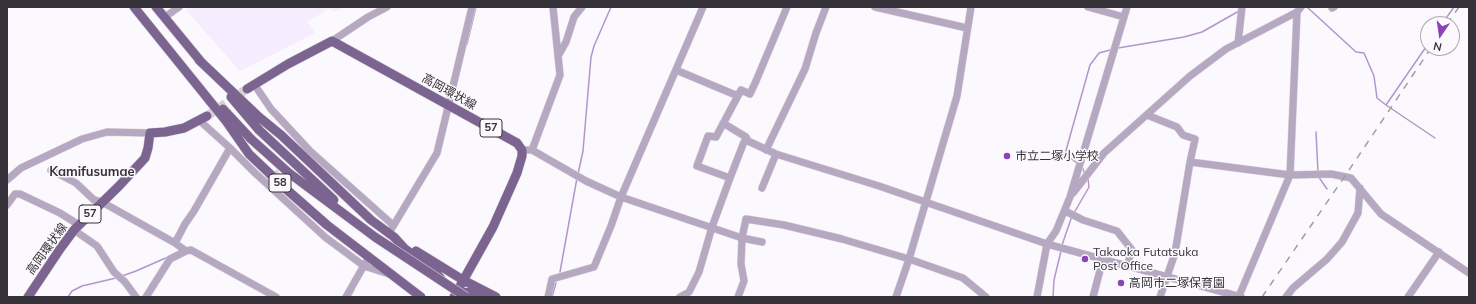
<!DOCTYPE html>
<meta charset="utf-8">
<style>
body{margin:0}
#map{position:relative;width:1476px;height:304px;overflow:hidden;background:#fbf9fd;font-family:Mulish,sans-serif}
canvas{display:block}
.frame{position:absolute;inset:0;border:8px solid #36323a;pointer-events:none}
.north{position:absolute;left:1420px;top:16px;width:40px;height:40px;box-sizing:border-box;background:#fbf9fd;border:1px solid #aca9af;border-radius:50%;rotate:193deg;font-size:11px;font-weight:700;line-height:16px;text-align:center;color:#36323a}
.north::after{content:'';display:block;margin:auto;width:14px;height:18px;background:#8944b8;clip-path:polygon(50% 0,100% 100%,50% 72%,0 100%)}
</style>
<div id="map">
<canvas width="1476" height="304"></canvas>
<div class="frame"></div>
<div class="north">N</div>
</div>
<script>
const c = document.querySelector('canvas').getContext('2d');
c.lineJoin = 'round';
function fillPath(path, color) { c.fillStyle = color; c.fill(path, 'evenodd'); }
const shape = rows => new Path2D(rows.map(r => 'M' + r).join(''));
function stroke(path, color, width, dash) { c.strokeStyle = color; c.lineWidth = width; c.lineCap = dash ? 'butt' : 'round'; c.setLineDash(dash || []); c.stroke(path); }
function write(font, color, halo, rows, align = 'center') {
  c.font = font + ' Mulish,"Noto Sans JP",sans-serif'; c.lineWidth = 3; c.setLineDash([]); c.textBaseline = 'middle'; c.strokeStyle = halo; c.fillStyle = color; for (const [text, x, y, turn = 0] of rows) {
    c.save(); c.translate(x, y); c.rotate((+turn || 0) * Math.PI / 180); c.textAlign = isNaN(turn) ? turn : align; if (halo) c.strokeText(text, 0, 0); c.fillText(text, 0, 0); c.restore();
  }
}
fillPath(shape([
 [190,7,342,7,342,9,333,12,330,8,307,22,315,33,240,71,186,10]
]), '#f5ecfd');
stroke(shape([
 [1307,7,1356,52,1364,53,1374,76,1377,98,1386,105,1428,44],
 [1442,24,1454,7],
 [467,44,476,7],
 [1118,48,1184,37,1202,32,1239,11],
 [1386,105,1435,138],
 [1316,132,1318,172],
 [1077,163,1065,154,1090,65,1099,53,1110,50],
 [1082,167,1085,174],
 [578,174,583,151,591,57,594,46,611,7],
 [1318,176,1327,189],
 [1074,213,1089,187,1088,179],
 [1062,245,1072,216],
 [560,272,577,178],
 [122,276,136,271,168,257],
 [68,297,72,291,82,286,116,278],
 [350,297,354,290],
 [552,297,556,283],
 [1053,297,1054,280,1061,251]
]), '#b395cc', 1.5);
stroke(shape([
 [264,181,288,167,306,153]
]), '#d4d1d6', 7, [7, 3.5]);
stroke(shape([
 [207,116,247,89]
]), '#d4d1d6', 9, [9, 4.5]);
const minor = shape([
 [875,7,967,28],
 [1088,7,1124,17],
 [1332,8,1334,7],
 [165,17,179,7],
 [332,41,368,17,387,7],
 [1238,43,1242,7],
 [558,56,566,42,574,17,582,7],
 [676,70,738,96],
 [254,84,271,109,310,151,393,225],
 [1147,115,1177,127,1183,135,1195,139,1190,162,1175,253,1160,297],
 [200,121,230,148,254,172,325,237,364,266,389,274],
 [723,123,746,137,748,141],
 [522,150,532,150,586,181,621,197,742,238,762,242],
 [532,150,560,75,553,7],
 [766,150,805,69,816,33,826,7],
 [1190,162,1290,175,1331,174,1351,178,1381,214,1469,273],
 [51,170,76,183,94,200,102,202,175,243,186,251],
 [730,178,697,166,708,136,716,137,741,90,750,94,756,81,787,7],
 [7,180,21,168,82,139,107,132,150,133],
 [762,188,776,154],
 [1073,193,1104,153,1190,76,1226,49,1297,12,1301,7],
 [7,205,15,194,20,194,60,213,79,225],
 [1065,211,1083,220,1117,231,1132,250,1127,266],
 [74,230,97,246,114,272,125,282,136,297],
 [389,233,437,153,472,7],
 [175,243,185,224,194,211,230,148],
 [1239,296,1290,175,1297,12],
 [146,297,170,259,186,251,191,250,276,297],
 [346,297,366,262],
 [548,297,552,279,594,267,611,226,621,197,703,7],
 [680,297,689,292,699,272,712,227,730,178,744,142,748,141,776,154,879,186,1047,244,1241,297],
 [738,297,744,281,741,264,742,238,746,219,784,225,842,239,909,259,963,278,986,297],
 [896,297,909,259,957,96,971,7],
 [1037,297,1047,244,1056,231,1070,197,1127,7],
 [1093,297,1103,259],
 [1286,297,1293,288,1327,259,1342,242,1358,213,1360,188],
 [1408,297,1439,252]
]);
const major = shape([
 [134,7,226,121,249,154,286,189,327,225,421,297],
 [156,7,202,63],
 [199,60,259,117,281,135,371,220,394,237,405,249,434,270,441,279],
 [247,89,288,64,332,41,517,143,522,150,522,156,517,173,493,227,454,297],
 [231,97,259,130],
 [223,109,251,139],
 [416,251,463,280,496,297],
 [456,292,484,293],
 [28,297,60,249,74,230,119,186,145,158,148,148,150,133,165,132,184,128,207,116]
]);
stroke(minor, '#d8d5da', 8);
stroke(major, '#d8d5da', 10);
stroke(minor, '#b6a8c1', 7);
stroke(major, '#7c6490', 9);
stroke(shape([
 [1447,24,1459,7],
 [1262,297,1345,176,1431,48]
]), '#a09da3', 1.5, [7, 7]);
const majorBridge = shape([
 [259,130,334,200],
 [251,139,289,173,375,237,466,297]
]);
stroke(majorBridge, '#d8d5da', 10, []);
stroke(majorBridge, '#7c6490', 9);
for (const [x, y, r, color] of [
 [1007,156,4,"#8944b8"],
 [1085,259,4,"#8944b8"],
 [1121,283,4,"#8944b8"]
]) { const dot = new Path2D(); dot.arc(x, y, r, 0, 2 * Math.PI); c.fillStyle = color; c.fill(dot); stroke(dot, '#fbf9fd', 1.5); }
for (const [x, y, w] of [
 [491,128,22],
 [280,183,22],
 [90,214,22]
]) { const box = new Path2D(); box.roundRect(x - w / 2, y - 9, w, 18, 3); c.fillStyle = '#fbf9fd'; c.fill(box); stroke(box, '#36323a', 1); }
write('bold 11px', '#36323a', null, [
 ["57",491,128],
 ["58",280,183],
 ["57",90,214]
]);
write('12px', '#36323a', '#fbf9fd', [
 ["高岡環状線",449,92,29],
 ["高岡環状線",47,249,-54]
]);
write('12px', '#36323a', '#fbf9fd', [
 ["市立二塚小学校",1015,156],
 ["Takaoka Futatsuka",1093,252],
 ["Post Office",1093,266],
 ["高岡市二塚保育園",1129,283]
], 'left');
write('bold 13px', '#36323a', '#fbf9fd', [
 ["Kamifusumae",92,172]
]);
</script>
